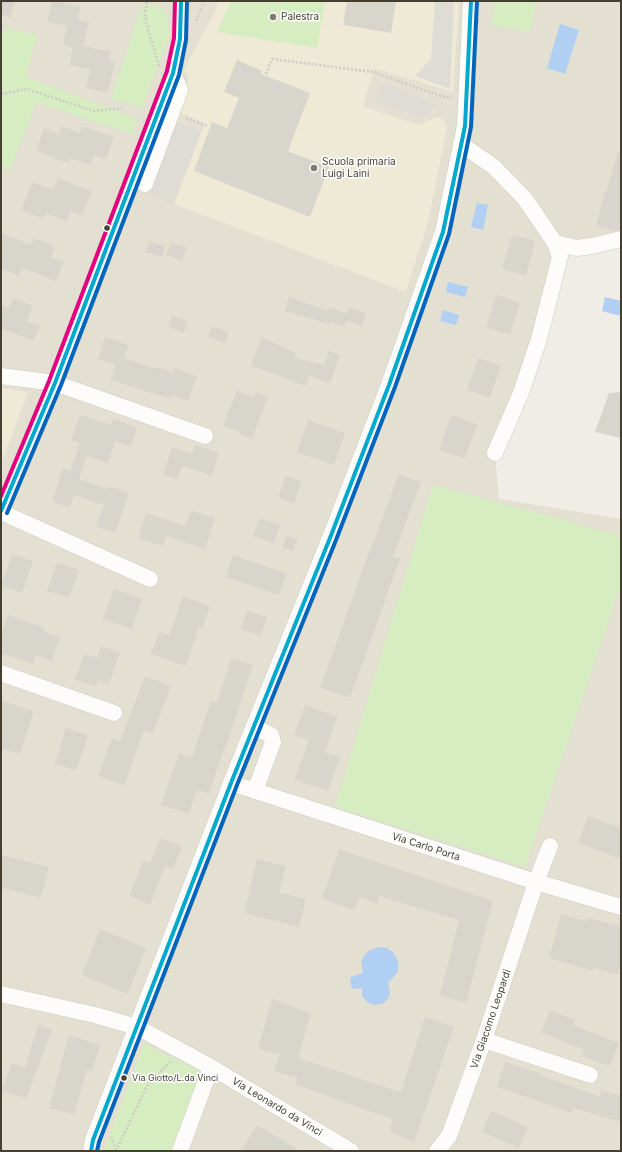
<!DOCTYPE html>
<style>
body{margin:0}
#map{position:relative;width:622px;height:1152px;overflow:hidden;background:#efede5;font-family:Inter,sans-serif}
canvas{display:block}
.frame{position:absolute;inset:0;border:2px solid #443f31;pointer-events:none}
</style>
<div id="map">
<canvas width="622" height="1152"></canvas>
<div class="frame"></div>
</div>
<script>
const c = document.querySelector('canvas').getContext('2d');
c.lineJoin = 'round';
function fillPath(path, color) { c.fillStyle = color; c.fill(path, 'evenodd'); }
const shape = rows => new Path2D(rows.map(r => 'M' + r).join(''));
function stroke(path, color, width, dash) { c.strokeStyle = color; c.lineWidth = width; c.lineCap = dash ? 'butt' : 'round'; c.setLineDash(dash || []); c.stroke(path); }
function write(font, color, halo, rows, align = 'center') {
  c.font = font + ' Inter,sans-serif'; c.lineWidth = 3; c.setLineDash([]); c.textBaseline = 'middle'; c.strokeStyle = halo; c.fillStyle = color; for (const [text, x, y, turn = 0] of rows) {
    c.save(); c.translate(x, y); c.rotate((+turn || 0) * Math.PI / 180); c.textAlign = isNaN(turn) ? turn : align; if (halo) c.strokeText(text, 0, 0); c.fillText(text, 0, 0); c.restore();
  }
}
fillPath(shape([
 [1,1,621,1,621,241,560,257,495,453,499,499,621,519,621,1151,1,1151]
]), '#e4e0d1');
fillPath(shape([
 [218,1,459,1,453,92,374,68,363,106,418,125,438,117,443,119,447,127,428,222,406,292,174,204,205,123,177,111,189,78,184,69,216,10],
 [1,388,28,392,1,464]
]), '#eeead6');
fillPath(shape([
 [231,1,325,1,317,48,217,32],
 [495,1,536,1,530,32,491,25],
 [143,3,161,8,166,13,170,33,142,108,111,99],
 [7,28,37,35,26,77,138,119,132,134,36,102,10,169,1,168,1,34],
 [433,485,621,536,621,584,525,867,335,807],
 [144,1044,202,1072,171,1151,104,1151]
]), '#d6ecc1');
fillPath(shape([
 [435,1,454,1,450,89,415,76,431,59],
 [381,82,422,98,438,107,420,118,375,102],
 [174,120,201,131,174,204,146,194]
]), '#dedcd5');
fillPath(shape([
 [560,24,579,30,565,74,547,68],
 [477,203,488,205,483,230,471,227],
 [448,282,468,287,465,297,446,292],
 [605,297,621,301,621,316,602,311],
 [443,310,459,315,456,325,440,321],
 [379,947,387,948,394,953,398,962,398,972,388,983,390,993,388,999,382,1004,374,1005,367,1002,362,996,362,988,356,989,352,988,350,981,351,977,363,973,361,962,364,956,370,950]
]), '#b0cff2');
fillPath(shape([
 [1,1,14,1,11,17,1,15],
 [52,1,80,7,78,20,89,22,83,46,111,52,109,61,115,62,108,93,86,88,90,69,70,65,72,48,63,45,67,26,47,22],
 [347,1,396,1,391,33,343,25],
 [237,60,262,71,261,74,310,93,288,151,329,167,310,217,194,171,212,122,227,128,239,98,224,92],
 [61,126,80,133,82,126,114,137,106,159,94,155,90,165,70,158,69,163,36,151,44,128,59,134],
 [618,152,621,152,621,230,614,231,596,226,605,191,606,192],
 [58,178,92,191,82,216,71,211,67,222,46,213,43,219,21,210,32,182,53,190],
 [1,233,31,245,34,238,55,246,51,257,64,262,56,281,22,268,19,276,1,269],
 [512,235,535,241,526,276,502,269],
 [149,241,165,246,162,257,145,252],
 [171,242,187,247,182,261,166,255],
 [496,295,520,303,510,335,486,327],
 [289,297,328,311,329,307,347,313,349,307,366,313,362,326,347,321,344,327,329,322,329,324,285,311],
 [13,298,33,306,27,321,40,326,33,341,1,328,1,305,9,308],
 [172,316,188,321,184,333,168,327],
 [212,326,229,332,225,343,208,337],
 [105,337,129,345,124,358,156,369,157,367,173,372,174,368,197,376,188,401,172,395,171,399,111,380,115,365,98,359],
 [261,337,297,353,295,358,324,365,329,351,340,355,330,383,309,376,306,386,251,366],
 [478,358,501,366,490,398,467,390],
 [237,390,254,397,255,392,268,397,252,439,239,434,239,432,223,426],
 [621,392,621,438,595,432,609,393],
 [80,415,111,425,113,419,137,427,131,447,115,441,108,463,87,456,79,479,107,489,108,486,129,493,115,533,96,526,104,505,74,495,70,508,52,502,63,468,70,471,80,443,71,440],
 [451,415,477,424,465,459,439,450],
 [308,420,345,433,334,465,297,452],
 [195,445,219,453,212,476,182,466,177,479,163,474,172,447,192,454],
 [399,474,421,482,393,557,400,559,350,698,320,688,370,549,371,549],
 [286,476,301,481,294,504,278,498],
 [191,510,215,518,205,549,166,536,163,546,138,538,146,513,185,526],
 [259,518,280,525,274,543,253,536],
 [286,536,297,540,293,551,282,548],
 [12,554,33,561,22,593,1,586],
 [233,555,287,573,279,595,226,577],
 [57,562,79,570,69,598,47,591],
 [114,589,142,599,132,629,103,619],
 [183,596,210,606,203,628,199,626,186,666,151,654,159,632,170,635],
 [247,610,267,617,261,636,241,629],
 [8,615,45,628,44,632,60,637,52,661,36,655,33,664,1,653,1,637],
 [101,646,120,653,109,684,98,680,96,687,75,680,84,654,97,658],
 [231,658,253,665,225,750,224,749,209,794,197,790,189,814,161,805,179,753,192,757,211,701,217,703],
 [145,676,171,686,153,733,144,730,124,786,98,776,112,738,120,741],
 [1,701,34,711,20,754,1,748],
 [305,705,337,717,325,752,340,757,328,791,295,779,309,740,294,735],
 [66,728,88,735,76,771,55,764],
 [588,816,621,828,621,852,619,858,578,843],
 [160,838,182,846,173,869,165,866,150,905,129,896,143,861,150,863],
 [339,849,493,901,466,1003,440,995,459,920,379,896,378,904,359,897,355,910,322,899],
 [1,855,49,867,41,898,1,888],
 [257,859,286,866,279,893,306,899,299,927,244,913],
 [561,914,586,921,587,918,621,926,621,963,618,975,594,968,593,971,549,958],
 [100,929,146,948,128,994,82,975],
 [272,999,311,1013,298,1058,401,1092,425,1017,454,1027,414,1142,390,1132,392,1119,296,1085,297,1078,274,1071,280,1054,258,1049],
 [550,1010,575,1020,573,1025,619,1043,610,1066,582,1056,584,1050,541,1032],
 [38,1025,52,1030,26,1099,2,1090,12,1063,25,1068],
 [69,1035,100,1045,92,1071,87,1070,74,1115,49,1108],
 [505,1062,543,1074,542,1076,600,1096,601,1090,621,1096,621,1122,573,1108,572,1113,497,1087],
 [491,1111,528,1127,519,1148,482,1132],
 [257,1125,300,1151,241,1151]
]), '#d8d5cd');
const minor = shape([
 [461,144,494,167,525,199,555,243,560,257,539,339,521,393,495,453],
 [145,184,180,90,173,73],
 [555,243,577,248,592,246,621,239],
 [1,376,55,383,205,436],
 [1,511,55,383,173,73,180,39,181,1],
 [1,512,150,579],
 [1,673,114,713],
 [254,727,271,735,273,742,255,791],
 [231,783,536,882,621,907],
 [1,994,95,1015,137,1027,211,1067,351,1151],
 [484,1040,590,1075],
 [91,1151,93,1140,231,783,330,538,389,385,443,232,465,126,471,1],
 [180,1151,211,1067],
 [437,1151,449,1136,484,1040,536,882,550,846]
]);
stroke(minor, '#cccac3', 17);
stroke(shape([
 [147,2,145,11,146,23,159,66],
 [196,21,204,1],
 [266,74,272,59,373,72,441,96,452,98],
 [1,94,27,89,94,111,122,108],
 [186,118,207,126],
 [111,1137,116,1149],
 [116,1151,147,1086,170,1062]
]), '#cdcbc5', 2.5, [2, 2]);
stroke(minor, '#fdfcfb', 16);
stroke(shape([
 [1,511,55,383,173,73,180,39,181,1],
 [91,1151,93,1140,231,783,330,538,389,385,443,232,465,126,471,1]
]), '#00a9ce', 4);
stroke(shape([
 [7,513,61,385,179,75,186,40,187,1],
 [97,1151,99,1142,237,785,336,540,395,387,449,234,471,127,477,1]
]), '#0065bd', 4);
stroke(shape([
 [1,496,49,381,167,71,174,38,175,1]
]), '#e5007d', 4);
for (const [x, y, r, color] of [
 [273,17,4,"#807c70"],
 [314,168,4,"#807c70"],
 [107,228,3.5,"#443f31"],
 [124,1078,3.5,"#443f31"]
]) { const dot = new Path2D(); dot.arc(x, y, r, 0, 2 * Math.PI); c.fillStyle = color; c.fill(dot); stroke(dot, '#fff', 1.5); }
write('9px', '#443f31', '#fff', [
 ["Via Giotto/L.da Vinci",132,1078]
], 'left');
write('10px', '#443f31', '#fff', [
 ["Palestra",281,17],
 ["Scuola primaria",322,162],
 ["Luigi Laini",322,174]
], 'left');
write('10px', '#443f31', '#fff', [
 ["Via Carlo Porta",426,847,18],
 ["Via Giacomo Leopardi",491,1019,-71],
 ["Via Leonardo da Vinci",277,1107,31]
]);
</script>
